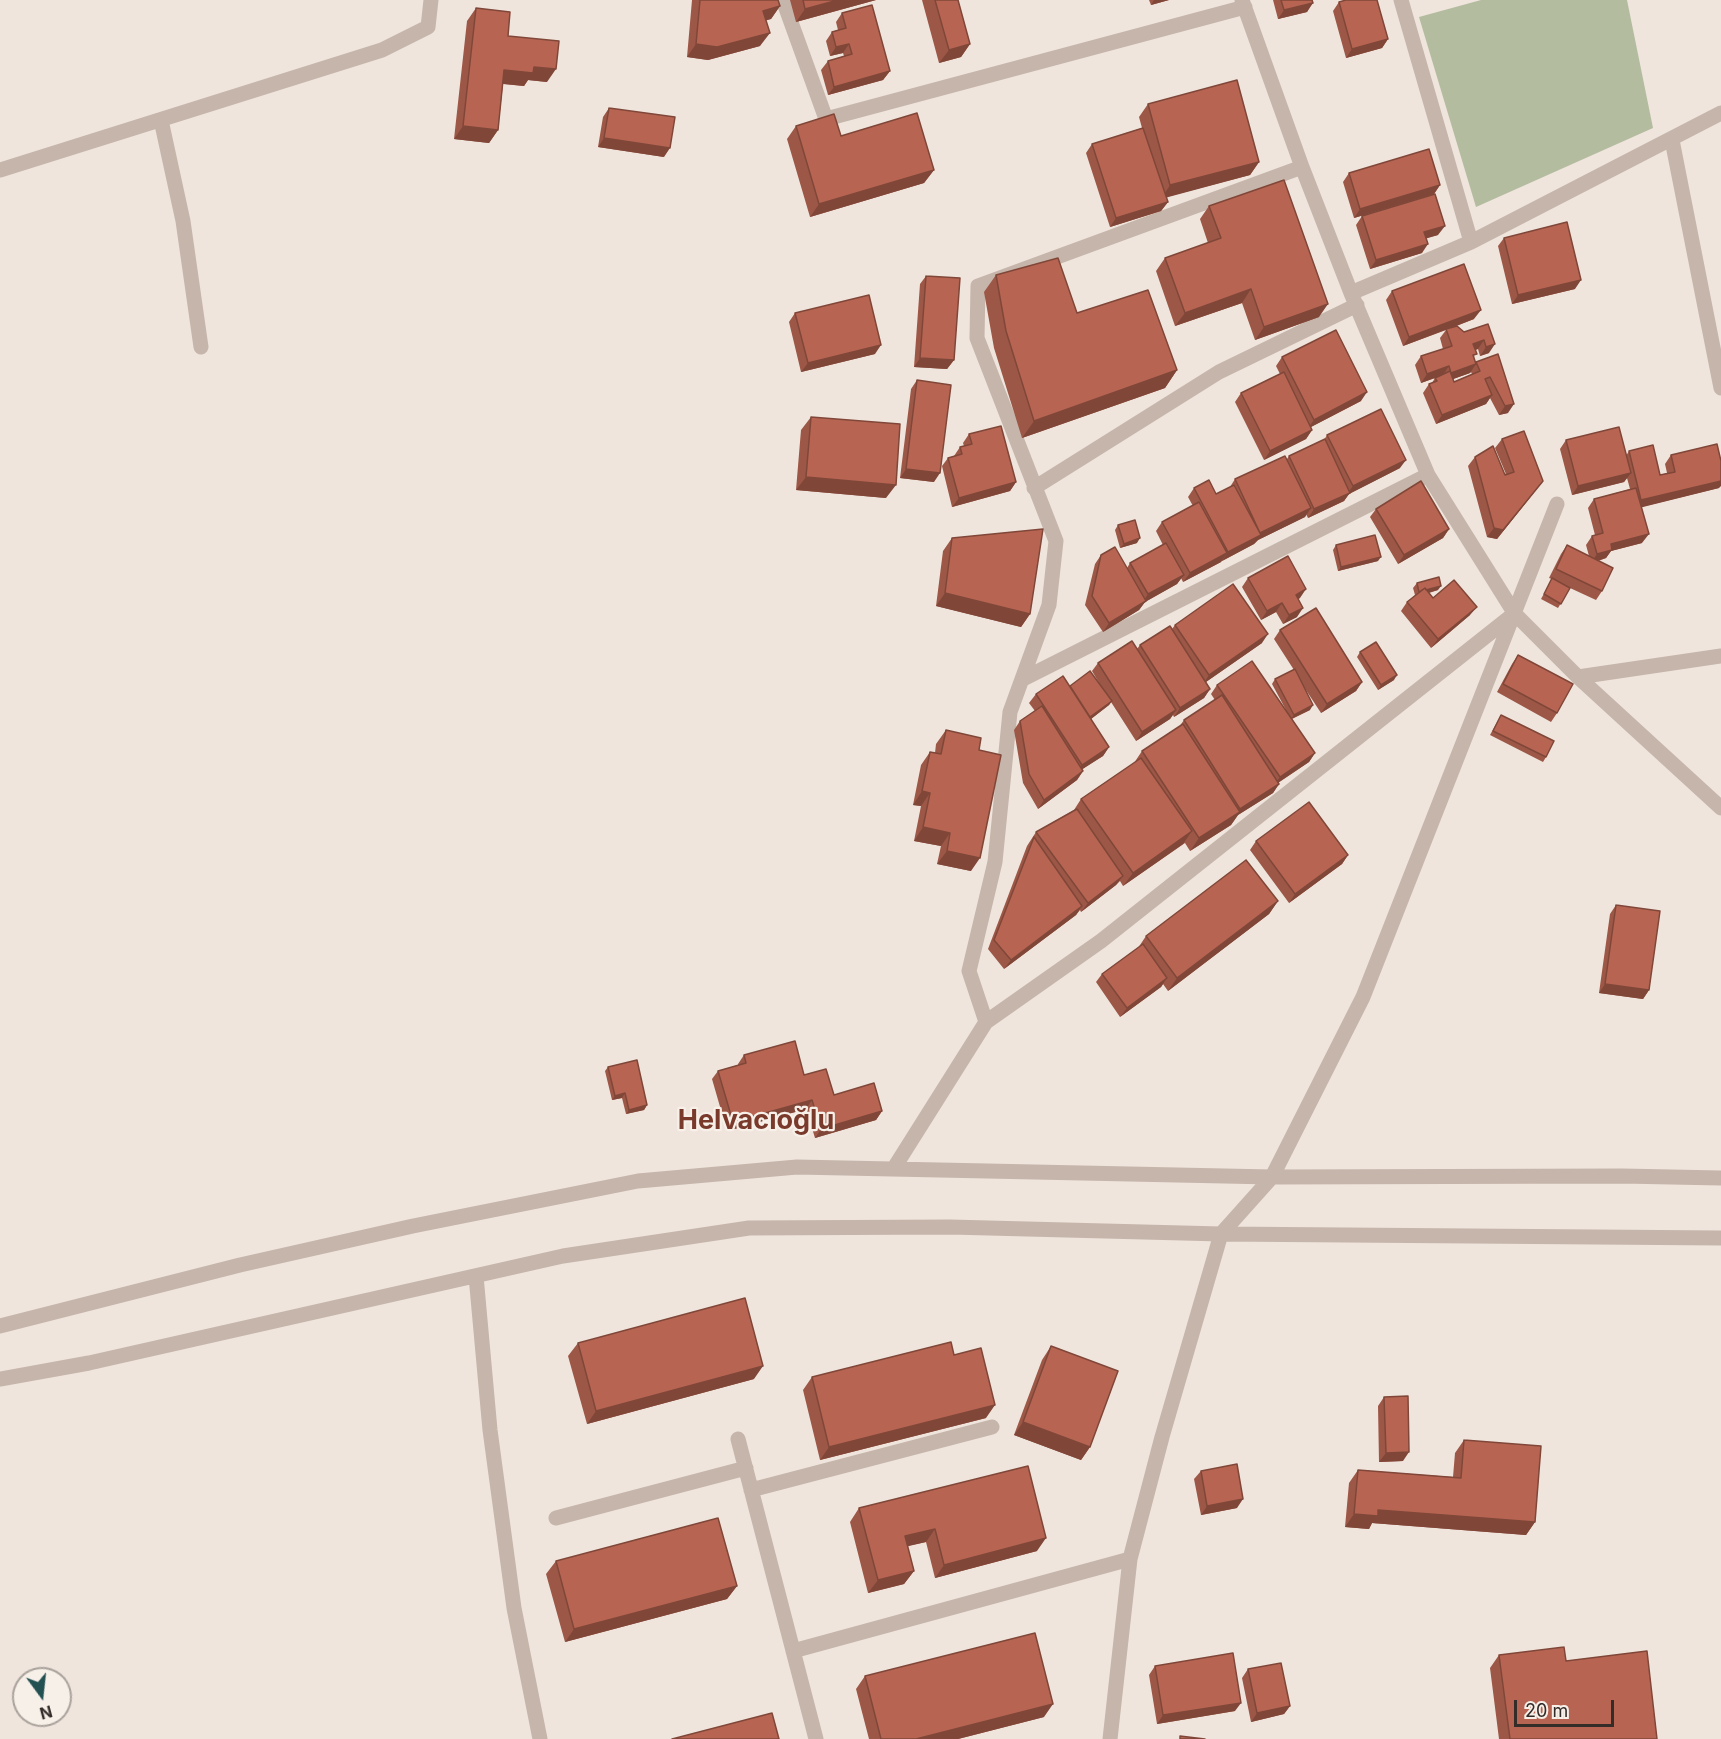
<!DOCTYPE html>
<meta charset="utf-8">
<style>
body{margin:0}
#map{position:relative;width:1721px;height:1739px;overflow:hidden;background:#efe5dd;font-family:Inter,sans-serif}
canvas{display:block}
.north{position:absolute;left:12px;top:1667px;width:60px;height:60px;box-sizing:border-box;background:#f7f0e9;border:2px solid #a9a29c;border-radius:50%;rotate:165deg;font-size:16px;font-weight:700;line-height:24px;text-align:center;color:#342c29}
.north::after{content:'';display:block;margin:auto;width:21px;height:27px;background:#235051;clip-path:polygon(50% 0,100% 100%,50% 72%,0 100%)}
.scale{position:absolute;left:1514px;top:1700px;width:100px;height:27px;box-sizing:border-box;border:3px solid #342c29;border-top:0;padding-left:8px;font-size:18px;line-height:21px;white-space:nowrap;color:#342c29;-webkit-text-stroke:4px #f7f0e9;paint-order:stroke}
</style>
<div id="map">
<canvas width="1721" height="1739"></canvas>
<div class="north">N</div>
<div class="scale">20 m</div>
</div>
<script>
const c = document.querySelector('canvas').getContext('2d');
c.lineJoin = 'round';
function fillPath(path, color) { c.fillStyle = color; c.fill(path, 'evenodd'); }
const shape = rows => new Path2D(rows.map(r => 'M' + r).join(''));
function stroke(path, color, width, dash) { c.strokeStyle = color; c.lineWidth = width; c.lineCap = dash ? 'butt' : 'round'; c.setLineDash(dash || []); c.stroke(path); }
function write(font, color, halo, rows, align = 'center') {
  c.font = font + ' Inter,sans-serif'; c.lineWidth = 4.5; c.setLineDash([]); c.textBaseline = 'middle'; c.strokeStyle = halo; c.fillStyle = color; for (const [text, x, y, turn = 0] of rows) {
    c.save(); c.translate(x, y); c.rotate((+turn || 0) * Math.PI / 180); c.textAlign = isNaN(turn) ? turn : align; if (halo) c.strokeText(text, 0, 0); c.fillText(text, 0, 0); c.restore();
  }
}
fillPath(shape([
 [1481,0,1627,0,1653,128,1476,207,1419,17]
]), '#b4bc9f');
stroke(shape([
 [783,0,826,119,1245,7],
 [1242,0,1302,167,1351,293,1428,475,1515,614,1578,677,1721,808],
 [1401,0,1471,242],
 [161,120,183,221,201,347],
 [1672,140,1721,388],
 [0,170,382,50,428,27,431,0],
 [1351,293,1471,242,1721,113],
 [1034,488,1219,372,1357,305],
 [1578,677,1721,656],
 [1023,679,1428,475],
 [986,1022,969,971,995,862,1010,712,1049,605,1056,541,977,338,978,286,1302,167],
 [894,1168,986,1022,1101,941,1514,614],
 [476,1276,490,1430,514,1608,540,1739],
 [0,1326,240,1265,413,1226,638,1181,797,1167,1272,1177,1622,1176,1721,1178],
 [0,1379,89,1363,563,1256,749,1228,950,1227,1221,1234,1721,1238],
 [738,1439,816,1739],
 [751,1490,992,1427],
 [556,1518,746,1468],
 [793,1651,1130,1559],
 [1110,1739,1130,1559,1162,1437,1221,1234,1272,1177,1363,997,1557,504]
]), '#c6b5aa', 15);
fillPath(shape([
 [692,0,778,0,780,6,771,19,766,20,760,46,708,60,687,57],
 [790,0,876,0,796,22],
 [922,0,958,0,970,44,961,57,939,63],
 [1149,0,1169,0,1151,5],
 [1273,0,1313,0,1307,12,1278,19],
 [1339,2,1388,39,1382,48,1346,58,1333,11],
 [476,8,508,36,547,82,528,80,524,86,503,84,498,130,489,143,454,139,467,21],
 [842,13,890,71,883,80,828,95,821,70,828,61,844,56,843,53,830,56,826,41,832,32,838,30,836,22],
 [1148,104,1259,162,1250,175,1166,197,1168,202,1161,211,1110,227,1086,153,1092,144,1142,128,1139,117],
 [609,108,664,157,598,147,603,117],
 [796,126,841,136,934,170,924,183,810,217,787,139],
 [1349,173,1440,185,1434,194,1354,218,1343,182],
 [1209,206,1319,317,1255,340,1242,303,1175,326,1156,271,1165,258,1208,243,1200,219],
 [1362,216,1438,235,1426,238,1422,253,1370,269,1356,225],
 [1504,238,1575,289,1512,304,1498,246],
 [996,275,1077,313,1177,370,1165,388,1022,438,994,348,984,292],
 [926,276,954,360,947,369,914,367,920,284],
 [1392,291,1474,319,1454,327,1464,332,1488,324,1489,353,1480,356,1478,349,1475,350,1474,358,1476,363,1498,354,1508,413,1499,415,1490,398,1486,404,1436,424,1423,393,1429,384,1432,383,1435,378,1421,383,1415,365,1421,356,1443,349,1440,338,1446,330,1403,346,1386,300],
 [1471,372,1472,374,1454,382,1453,379,1470,373],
 [795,313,875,354,801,372,789,322],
 [1282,357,1361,401,1311,427,1312,430,1306,439,1264,460,1235,402,1241,393,1280,374,1276,366],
 [917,380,934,482,900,478,911,389],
 [811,417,886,498,796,490,801,430],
 [969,434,1016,482,1010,491,952,507,942,466,948,458,954,456,960,447,964,446,963,443],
 [1327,435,1400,468,1349,494,1344,501,1308,518,1306,514,1305,517,1258,540,1254,544,1222,561,1222,560,1221,562,1183,582,1181,578,1177,584,1145,602,1139,610,1103,632,1085,605,1095,564,1101,555,1127,568,1130,563,1163,545,1156,531,1162,522,1193,506,1188,497,1194,488,1216,494,1230,487,1235,479,1287,459,1289,456,1324,440],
 [1502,439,1543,481,1497,539,1487,537,1468,466,1475,457,1506,474,1495,448],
 [1566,440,1626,456,1629,451,1660,475,1667,473,1665,464,1671,455,1719,488,1641,507,1642,543,1611,551,1606,558,1598,561,1602,591,1596,600,1570,588,1558,608,1541,599,1552,579,1549,578,1561,554,1567,545,1589,556,1586,545,1592,536,1595,535,1588,508,1594,499,1630,489,1627,478,1624,482,1572,495,1560,449],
 [1376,509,1449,529,1443,538,1398,564,1370,517],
 [1118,525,1137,543,1120,548,1115,530],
 [952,538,1030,614,1021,627,936,606,943,551],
 [1336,545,1378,561,1338,571,1333,550],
 [1248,578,1300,598,1298,599,1297,617,1283,624,1276,612,1261,620,1242,587],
 [1417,583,1438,590,1429,593,1433,598,1470,615,1431,648,1401,611,1407,602,1415,595,1413,588],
 [1175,625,1262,643,1206,682,1210,689,1204,698,1174,717,1173,715,1170,719,1136,741,1111,702,1109,705,1091,719,1109,747,1103,756,1082,769,1083,771,1077,780,1038,809,1023,783,1014,730,1020,721,1035,711,1029,703,1036,694,1070,686,1102,688,1092,671,1098,663,1137,649,1140,645,1172,629],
 [1280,630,1362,682,1356,691,1321,713,1300,681,1310,710,1292,719,1315,753,1309,762,1278,783,1279,784,1273,793,1238,815,1231,825,1190,851,1185,843,1123,886,1120,881,1116,885,1081,912,1080,910,1076,915,1004,969,988,949,1027,846,1036,832,1074,810,1081,799,1134,763,1142,751,1179,727,1184,720,1215,700,1211,694,1217,685,1286,710,1272,684,1275,679,1294,670,1274,639],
 [1360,652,1394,680,1378,690,1357,657],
 [1518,655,1557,713,1551,722,1497,692,1512,664],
 [1501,715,1546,757,1543,762,1490,735],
 [946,730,979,750,971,871,937,864,941,846,914,841,921,806,913,805,921,765,930,752,935,753,936,744],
 [1256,841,1348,855,1342,864,1289,903,1250,850],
 [1278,901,1269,914,1168,991,1163,984,1161,987,1120,1017,1096,982,1102,974,1138,948,1146,936],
 [1616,905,1649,990,1643,999,1599,993,1610,914],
 [744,1055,804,1075,834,1095,882,1111,876,1120,815,1138,806,1109,727,1131,712,1079,718,1071,738,1065,738,1064],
 [608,1067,647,1105,644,1110,626,1114,622,1098,612,1100,605,1071],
 [578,1343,754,1379,587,1424,568,1356],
 [1051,1346,1090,1447,1081,1460,1014,1435,1042,1360],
 [954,1355,986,1418,820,1460,803,1390,812,1377],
 [1384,1397,1403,1461,1379,1462,1378,1406],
 [1464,1440,1535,1522,1526,1535,1372,1523,1369,1529,1345,1527,1349,1483,1358,1470,1453,1477,1455,1453],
 [1201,1471,1237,1508,1201,1515,1194,1479],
 [859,1508,1037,1551,935,1578,926,1542,907,1546,914,1571,904,1584,868,1593,850,1522],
 [556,1561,737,1586,727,1599,565,1642,546,1574],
 [1499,1655,1566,1661,1657,1739,1499,1739,1490,1668],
 [1155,1666,1235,1711,1157,1724,1149,1675],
 [1248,1669,1290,1706,1284,1714,1251,1722,1242,1678],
 [865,1676,1044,1717,958,1739,869,1739,856,1689]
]), '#9d5747');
fillPath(shape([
 [838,0,876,0,796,22,805,9],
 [1154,0,1169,0,1151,5],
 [1313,3,1307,12,1278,19,1284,10],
 [780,6,771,19,754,24,763,11],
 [770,33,760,46,708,60,687,57,696,44],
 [1388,39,1382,48,1346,58,1352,49],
 [849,44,843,53,830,56,836,47],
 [970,44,961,57,939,63,949,50],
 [534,67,556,69,547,82,528,80,524,86,495,83,504,70],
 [890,71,883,80,828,95,834,87],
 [463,126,498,130,489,143,454,139],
 [604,138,670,148,664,157,598,147],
 [1259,162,1250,175,1161,199,1170,185],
 [934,170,924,183,810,217,819,204],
 [1440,185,1434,194,1354,218,1360,209],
 [1168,202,1161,211,1110,227,1116,218],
 [1445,226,1438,235,1418,241,1424,232],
 [1428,244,1422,253,1370,269,1376,260],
 [1581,280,1575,289,1512,304,1518,295],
 [1251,289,1242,303,1175,326,1185,313],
 [1328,304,1319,317,1255,340,1264,327],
 [1481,310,1474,319,1403,346,1409,337],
 [1484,340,1478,349,1467,353,1473,344],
 [1495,344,1489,353,1480,356,1486,347],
 [881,345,875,354,801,372,808,363],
 [920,358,954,360,947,369,914,367],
 [1476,364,1470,373,1445,382,1451,373],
 [1449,366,1443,375,1421,383,1427,374],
 [1177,370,1165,388,1022,438,1034,421],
 [1367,392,1361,401,1307,429,1314,420],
 [1492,395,1486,404,1436,424,1442,415],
 [1514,404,1508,413,1499,415,1505,406],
 [1312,430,1306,439,1264,460,1270,451],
 [1406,460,1400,468,1349,494,1344,501,1308,518,1314,509,1347,494,1353,486],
 [906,469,940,473,934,482,900,478],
 [1631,473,1624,482,1572,495,1578,486],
 [806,477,896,485,886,498,796,490],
 [1543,481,1497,539,1487,537,1494,528],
 [1721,481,1721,486,1719,488,1635,509,1641,500],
 [1016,482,1010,491,952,507,959,498],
 [1311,508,1305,517,1258,540,1254,544,1222,561,1228,552,1257,537,1260,533],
 [1449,529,1443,538,1398,564,1404,555],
 [1649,534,1642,543,1611,551,1606,558,1591,563,1597,554,1611,544],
 [1140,538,1137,543,1120,548,1124,544],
 [1227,553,1221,562,1183,582,1190,573],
 [1381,557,1378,561,1338,571,1341,567],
 [1184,575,1177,584,1145,602,1139,610,1103,632,1109,623,1142,603,1148,594],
 [1441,586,1438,590,1416,596,1419,592],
 [1306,589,1300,598,1289,604,1296,595],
 [945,593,1030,614,1021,627,936,606],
 [1282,603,1276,612,1261,620,1267,611],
 [1477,607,1470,615,1431,648,1438,639],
 [1303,608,1297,617,1283,624,1289,615],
 [1268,634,1262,643,1203,684,1209,675],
 [1397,675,1394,680,1378,690,1381,685],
 [1362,682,1356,691,1321,713,1327,704],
 [1210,689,1204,698,1174,717,1180,708],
 [1112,701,1109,705,1087,722,1090,717],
 [1313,705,1310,710,1291,719,1294,715],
 [1176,710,1170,719,1136,741,1142,732],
 [1109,747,1103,756,1075,774,1082,765],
 [1315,753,1309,762,1273,786,1280,777],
 [1083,771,1077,780,1038,809,1044,800],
 [1279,784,1273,793,1238,815,1231,825,1190,851,1199,838,1236,814,1240,809],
 [922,791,930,793,921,806,913,805],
 [923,827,950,833,941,846,914,841],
 [1192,831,1183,844,1123,886,1133,873],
 [947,851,980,858,971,871,937,864],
 [1348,855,1342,864,1289,903,1295,894],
 [1123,876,1116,885,1081,912,1088,903],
 [1278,901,1269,914,1168,991,1177,978],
 [1082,906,1076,915,1004,969,1011,960],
 [1167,978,1161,987,1120,1017,1127,1008],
 [1605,984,1649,990,1643,999,1599,993],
 [625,1093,622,1098,612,1100,615,1096],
 [812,1100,806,1109,727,1131,733,1122],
 [647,1105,644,1110,626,1114,629,1110],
 [882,1111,876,1120,815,1138,821,1129],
 [763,1366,754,1379,587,1424,596,1411],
 [995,1405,986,1418,820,1460,829,1447],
 [1023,1422,1090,1447,1081,1460,1014,1435],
 [1409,1452,1403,1461,1379,1462,1386,1453],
 [1243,1499,1237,1508,1201,1515,1207,1506],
 [1378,1510,1535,1522,1526,1535,1372,1523,1369,1529,1345,1527,1354,1514],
 [935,1529,926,1542,896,1549,905,1536],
 [1046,1538,1037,1551,935,1578,944,1565],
 [914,1571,904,1584,868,1593,878,1580],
 [737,1586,727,1599,565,1642,574,1629],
 [1241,1703,1235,1711,1157,1724,1163,1715],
 [1053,1704,1044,1717,958,1739,916,1739],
 [1290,1706,1284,1714,1251,1722,1257,1713]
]), '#804739');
const building = shape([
 [700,0,778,0,780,6,763,11,770,33,717,47,696,44,700,0],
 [803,0,838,0,805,9,803,0],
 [935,0,958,0,970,44,949,50,935,0],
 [1281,0,1312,0,1313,3,1284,10,1281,0],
 [1346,0,1377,0,1388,39,1352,49,1339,2,1346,0],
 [872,5,890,71,834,87,828,61,852,54,849,44,836,47,832,32,846,28,842,13,872,5],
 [476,8,510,12,508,36,559,41,556,69,534,67,533,73,504,70,498,130,463,126,476,8],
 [1237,80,1259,162,1170,185,1148,104,1237,80],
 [609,108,675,117,670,148,604,138,609,108],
 [917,113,934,170,819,204,796,126,834,114,841,136,917,113],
 [1143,128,1168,202,1116,218,1092,144,1143,128],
 [1429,149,1440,185,1360,209,1349,173,1429,149],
 [1284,180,1328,304,1264,327,1251,289,1185,313,1165,258,1221,238,1209,206,1284,180],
 [1435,194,1445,226,1424,232,1428,244,1376,260,1362,216,1435,194],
 [1567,222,1581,280,1518,295,1504,238,1567,222],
 [1058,258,1077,313,1148,290,1177,370,1034,421,1006,331,996,275,1058,258],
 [1464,264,1481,310,1409,337,1392,291,1464,264],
 [926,276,960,278,954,360,920,358,926,276],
 [869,295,881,345,808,363,795,313,869,295],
 [1488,324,1495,344,1486,347,1484,340,1473,344,1477,354,1473,355,1476,364,1451,373,1449,366,1427,374,1421,356,1452,346,1446,329,1457,326,1464,332,1488,324],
 [1336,330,1367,392,1314,420,1282,357,1336,330],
 [1498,354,1514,404,1505,406,1490,377,1485,379,1492,395,1442,415,1429,384,1437,381,1435,378,1450,371,1454,382,1480,371,1476,362,1498,354],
 [1284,372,1312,430,1270,451,1241,393,1284,372],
 [917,380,951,385,940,473,906,469,917,380],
 [1381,409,1406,460,1353,486,1327,435,1381,409],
 [811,417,900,424,896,485,806,477,811,417],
 [1001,426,1016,482,959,498,948,458,962,454,960,447,972,444,969,434,1001,426],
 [1619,427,1631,473,1578,486,1566,440,1619,427],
 [1524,431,1543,481,1503,530,1494,528,1475,457,1493,446,1505,475,1514,472,1502,439,1524,431],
 [1325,439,1350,493,1314,509,1289,456,1325,439],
 [1717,444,1721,461,1721,481,1641,500,1629,451,1653,445,1660,475,1675,472,1671,455,1717,444],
 [1285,456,1311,508,1260,533,1235,479,1285,456],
 [1209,480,1216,494,1234,485,1261,535,1228,552,1194,488,1209,480],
 [1421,481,1449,529,1404,555,1376,509,1421,481],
 [1636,488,1649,534,1611,544,1612,550,1597,554,1592,536,1603,533,1594,499,1636,488],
 [1199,502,1227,553,1190,573,1162,522,1199,502],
 [1135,520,1140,538,1124,544,1118,525,1135,520],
 [1043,529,1030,614,945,593,952,538,1043,529],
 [1375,535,1381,557,1341,567,1336,545,1375,535],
 [1166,543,1184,575,1148,594,1130,563,1166,543],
 [1567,545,1613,568,1602,591,1556,569,1567,545],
 [1115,547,1146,601,1109,623,1092,596,1101,555,1115,547],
 [1288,556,1306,589,1296,595,1303,608,1289,615,1282,603,1267,611,1248,578,1288,556],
 [1439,577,1441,586,1426,590,1425,588,1419,592,1417,583,1439,577],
 [1552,578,1570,588,1561,604,1544,594,1552,578],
 [1454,580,1477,607,1438,639,1407,602,1425,588,1433,598,1454,580],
 [1233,584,1268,634,1209,675,1175,625,1233,584],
 [1316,608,1362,682,1327,704,1280,630,1316,608],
 [1170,626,1210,689,1180,708,1140,645,1170,626],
 [1132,641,1176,710,1142,732,1098,663,1132,641],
 [1376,642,1397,675,1381,685,1360,652,1376,642],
 [1518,655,1573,684,1557,713,1503,684,1518,655],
 [1252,661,1315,753,1280,777,1217,685,1252,661],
 [1295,669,1313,705,1294,715,1275,679,1295,669],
 [1090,671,1112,701,1090,717,1070,686,1090,671],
 [1063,676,1109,747,1082,765,1036,694,1063,676],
 [1222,695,1279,784,1240,809,1184,720,1222,695],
 [1042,706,1083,771,1044,800,1029,774,1020,721,1042,706],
 [1501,715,1554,741,1546,757,1493,731,1501,715],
 [1183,724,1240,812,1199,838,1142,751,1183,724],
 [946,730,981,738,979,750,1001,755,980,858,947,851,950,833,923,827,930,793,922,791,930,752,941,754,946,730],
 [1141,758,1192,831,1133,873,1081,799,1141,758],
 [1309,802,1348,855,1295,894,1256,841,1309,802],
 [1077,809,1123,876,1088,903,1036,832,1077,809],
 [1034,837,1082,906,1011,960,994,940,1034,837],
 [1246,860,1278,901,1177,978,1146,936,1246,860],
 [1616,905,1660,911,1649,990,1605,984,1616,905],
 [1143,944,1167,978,1127,1008,1102,974,1143,944],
 [795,1041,804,1075,826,1069,834,1095,874,1083,882,1111,821,1129,812,1100,733,1122,718,1071,746,1063,744,1055,795,1041],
 [637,1060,647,1105,629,1110,625,1093,615,1096,608,1067,637,1060],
 [745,1298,763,1366,596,1411,578,1343,745,1298],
 [951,1342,954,1355,981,1348,995,1405,829,1447,812,1377,951,1342],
 [1051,1346,1118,1371,1090,1447,1023,1422,1051,1346],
 [1408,1396,1409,1452,1386,1453,1384,1397,1408,1396],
 [1464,1440,1541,1446,1535,1522,1378,1510,1378,1516,1354,1514,1358,1470,1461,1478,1464,1440],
 [1237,1464,1243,1499,1207,1506,1201,1471,1237,1464],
 [1028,1466,1046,1538,944,1565,935,1529,905,1536,914,1571,878,1580,859,1508,1028,1466],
 [718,1518,737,1586,574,1629,556,1561,718,1518],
 [1035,1633,1053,1704,916,1739,881,1739,865,1676,1035,1633],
 [1564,1647,1566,1661,1647,1651,1657,1739,1510,1739,1499,1655,1564,1647],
 [1233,1653,1241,1703,1163,1715,1155,1666,1233,1653],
 [1281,1663,1290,1706,1257,1713,1248,1669,1281,1663],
 [772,1713,779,1739,672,1739,772,1713],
 [1180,1736,1205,1739,1180,1739,1180,1736]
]);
fillPath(building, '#b76552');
stroke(building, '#804739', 1.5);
write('bold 27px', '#7a3a2b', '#f7f0e9', [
 ["Helvacıoğlu",756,1121]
]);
</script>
